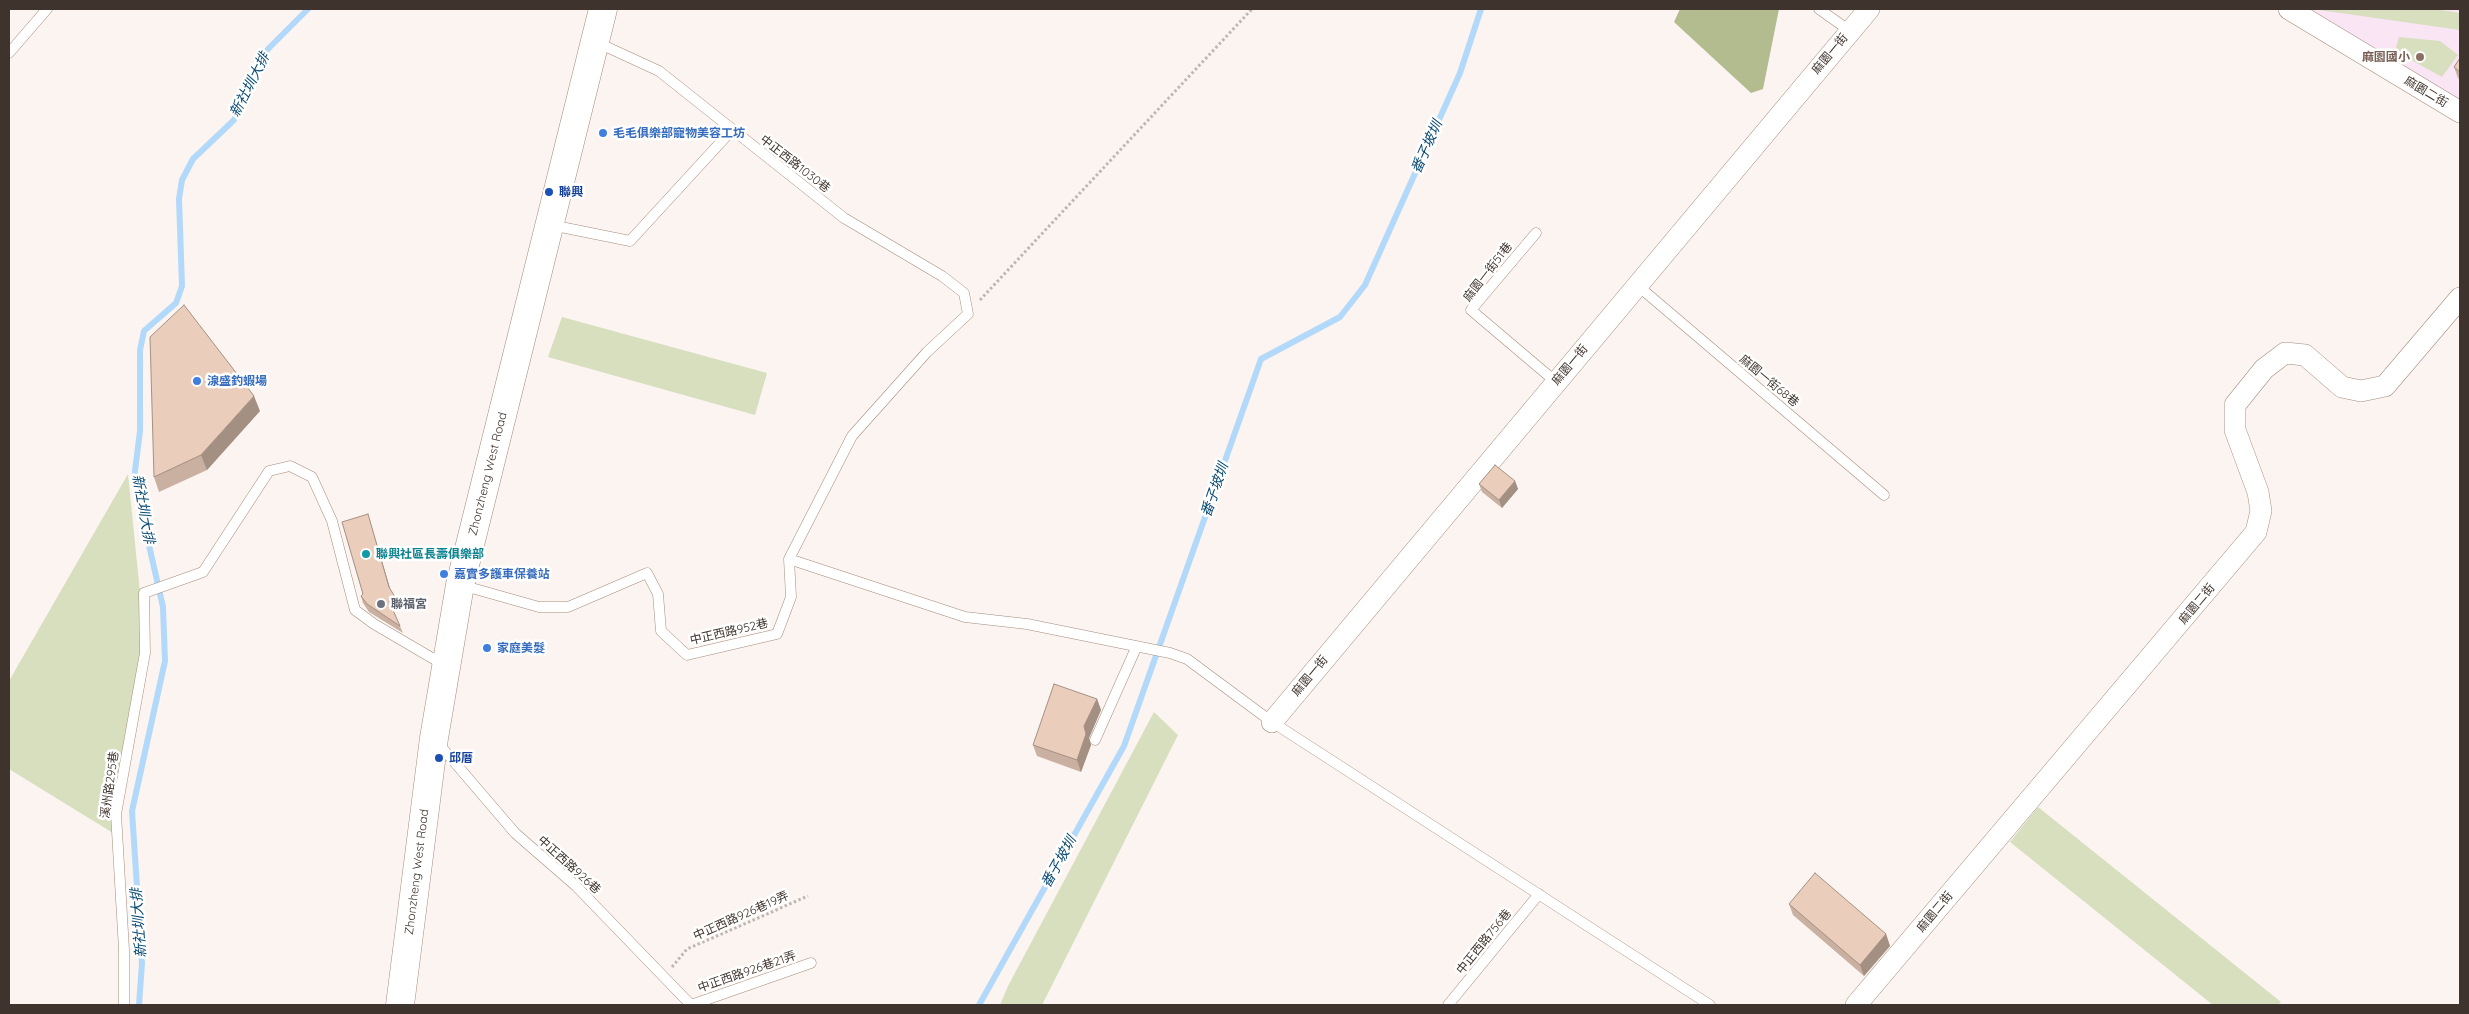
<!DOCTYPE html>
<meta charset="utf-8">
<style>
body{margin:0}
#map{position:relative;width:2469px;height:1014px;overflow:hidden;background:#fbf4f1;font-family:Quicksand,sans-serif}
canvas{display:block}
.frame{position:absolute;inset:0;border:10px solid #3f342d;pointer-events:none}
</style>
<div id="map">
<canvas width="2469" height="1014"></canvas>
<div class="frame"></div>
</div>
<script>
const c = document.querySelector('canvas').getContext('2d');
c.lineJoin = 'round';
function fillPath(path, color) { c.fillStyle = color; c.fill(path, 'evenodd'); }
const shape = rows => new Path2D(rows.map(r => 'M' + r).join(''));
function stroke(path, color, width, dash) { c.strokeStyle = color; c.lineWidth = width; c.lineCap = dash ? 'butt' : 'round'; c.setLineDash(dash || []); c.stroke(path); }
function write(font, color, halo, rows, align = 'center') {
  c.font = font + ' Quicksand,"Noto Sans TC",sans-serif'; c.lineWidth = 5; c.setLineDash([]); c.textBaseline = 'middle'; c.strokeStyle = halo; c.fillStyle = color; for (const [text, x, y, turn = 0] of rows) {
    c.save(); c.translate(x, y); c.rotate((+turn || 0) * Math.PI / 180); c.textAlign = isNaN(turn) ? turn : align; if (halo) c.strokeText(text, 0, 0); c.fillText(text, 0, 0); c.restore();
  }
}
fillPath(shape([
 [2298,9,2460,9,2460,105]
]), '#fae5f4');
fillPath(shape([
 [2312,9,2434,9,2460,13,2460,30],
 [2399,37,2440,41,2458,55,2442,77,2395,51],
 [562,317,767,373,755,415,548,357],
 [128,474,146,652,113,833,9,769,9,681],
 [1154,712,1178,735,1042,1005,1000,1005,1008,986],
 [2038,807,2281,1002,2278,1005,2213,1005,2010,842]
]), '#d7dfbe');
fillPath(shape([
 [1680,9,1779,9,1763,89,1751,93,1674,22]
]), '#b2bc8f');
stroke(shape([
 [139,1005,142,963,132,811,165,661,163,607,134,479,140,431,140,350,144,331,176,303,182,286,179,199,182,180,193,159,234,120,252,75,268,49,308,9],
 [979,1005,1124,746,1261,359,1340,317,1365,285,1460,73,1481,9]
]), '#b2d9fa', 6);
const lane = shape([
 [1819,9,1850,31],
 [9,53,47,9],
 [551,225,630,241,732,130],
 [1536,233,1471,310,1556,382],
 [1637,285,1884,495],
 [789,559,965,617,1027,624,1170,653,1187,659,1272,722,1710,1005],
 [461,585,539,607,568,607,647,573,658,594,661,631,687,655,777,634,791,597,789,559,852,436,927,352,968,314,964,293,942,276,844,218,659,71,596,42],
 [1095,740,1136,648],
 [438,743,515,833,576,886,691,1005],
 [124,1005,124,950,116,814,145,653,144,593,203,572,269,471,290,466,312,477,332,521,355,610,374,624,444,665],
 [691,1005,811,963],
 [1448,1005,1539,894]
]);
const street = shape([
 [2289,9,2460,112],
 [1272,722,1869,9],
 [1856,1005,2256,532,2261,511,2258,492,2235,430,2235,405,2264,369,2285,353,2305,355,2342,387,2361,391,2385,386,2460,298]
]);
const secondary = shape([
 [400,1005,434,738,460,585,603,9]
]);
stroke(lane, '#a78b7a', 11);
stroke(street, '#a78b7a', 22);
stroke(secondary, '#a78b7a', 29);
stroke(shape([
 [980,300,1252,9],
 [672,967,687,949,808,896]
]), '#beb6b2', 3, [2.5, 2.5]);
stroke(lane, '#fff', 10);
stroke(street, '#fff', 21);
stroke(secondary, '#fff', 28);
fillPath(shape([
 [2460,58,2460,80,2458,78,2454,67],
 [260,411,207,470,159,492,154,477],
 [1515,481,1518,489,1502,508,1482,492,1479,484],
 [370,521,390,589,398,604,392,608,403,633,369,612,363,603,361,596,363,594],
 [1097,699,1101,710,1089,738,1091,745,1081,772,1037,756,1033,745],
 [1789,904,1886,934,1890,946,1864,976,1793,915]
]), '#cab0a1');
fillPath(shape([
 [254,396,260,411,207,470,201,455],
 [1515,481,1518,489,1502,508,1499,500],
 [368,514,370,521,392,595,389,587],
 [395,597,398,604,392,609,389,601],
 [1097,699,1101,710,1089,738,1091,745,1081,772,1077,760,1084,726],
 [1886,934,1890,946,1864,976,1860,965]
]), '#a49083');
const building = shape([
 [2460,58,2460,72,2454,67,2460,58],
 [184,305,254,396,201,455,154,477,150,337,184,305],
 [1495,465,1515,481,1499,500,1479,484,1495,465],
 [368,514,389,587,395,597,389,601,400,626,367,604,361,596,363,594,342,522,368,514],
 [1054,684,1097,699,1084,726,1086,734,1077,760,1033,745,1054,684],
 [1815,873,1886,934,1860,965,1789,904,1815,873]
]);
fillPath(building, '#ebcdbb');
stroke(building, '#a49083', 1);
for (const [x, y, r, color] of [
 [2420,57,5,"#8d6e63"],
 [603,133,5,"#3f7fe0"],
 [549,192,5,"#1a4fb4"],
 [197,381,5,"#3f7fe0"],
 [366,554,5,"#0f9aa8"],
 [444,574,5,"#3f7fe0"],
 [381,604,5,"#6b7280"],
 [487,648,5,"#3f7fe0"],
 [439,758,5,"#1a4fb4"]
]) { const dot = new Path2D(); dot.arc(x, y, r, 0, 2 * Math.PI); c.fillStyle = color; c.fill(dot); stroke(dot, '#fff', 2); }
write('12px', '#3f342d', '#fff', [
 ["麻園一街",1830,54,-50],
 ["麻園二街",2426,92,31],
 ["中正西路1030巷",795,164,38],
 ["麻園一街51巷",1488,272,-52],
 ["麻園一街",1570,365,-50],
 ["麻園一街68巷",1769,381,40],
 ["Zhonzheng West Road",488,474,-76],
 ["麻園二街",2197,604,-50],
 ["中正西路952巷",729,632,-13],
 ["麻園一街",1310,676,-50],
 ["溪州路295巷",110,785,-82],
 ["中正西路926巷",569,865,42],
 ["Zhonzheng West Road",417,872,-83],
 ["麻園二街",1935,912,-50],
 ["中正西路926巷19弄",741,916,-24],
 ["中正西路756巷",1484,942,-51],
 ["中正西路926巷21弄",747,972,-19]
]);
write('bold 12px', '#785e54', '#fff', [
 ["麻園國小",2410,57]
], 'right');
write('bold 12px', '#366cbe', '#fff', [
 ["毛毛俱樂部寵物美容工坊",613,133],
 ["湶盛釣蝦場",207,381],
 ["嘉實多護車保養站",454,574],
 ["家庭美髮",497,648]
], 'left');
write('bold 12px', '#164399', '#fff', [
 ["聯興",559,192],
 ["邱厝",449,758]
], 'left');
write('bold 12px', '#0d838f', '#fff', [
 ["聯興社區長壽俱樂部",376,554]
], 'left');
write('bold 12px', '#5b616d', '#fff', [
 ["聯福宮",391,604]
], 'left');
write('italic 14px', '#094a74', '#fff', [
 ["新社圳大排",250,85,-63],
 ["番子坡圳",1427,147,-66],
 ["番子坡圳",1215,490,-71],
 ["新社圳大排",143,509,80],
 ["番子坡圳",1059,862,-61],
 ["新社圳大排",139,923,-94]
]);
</script>
